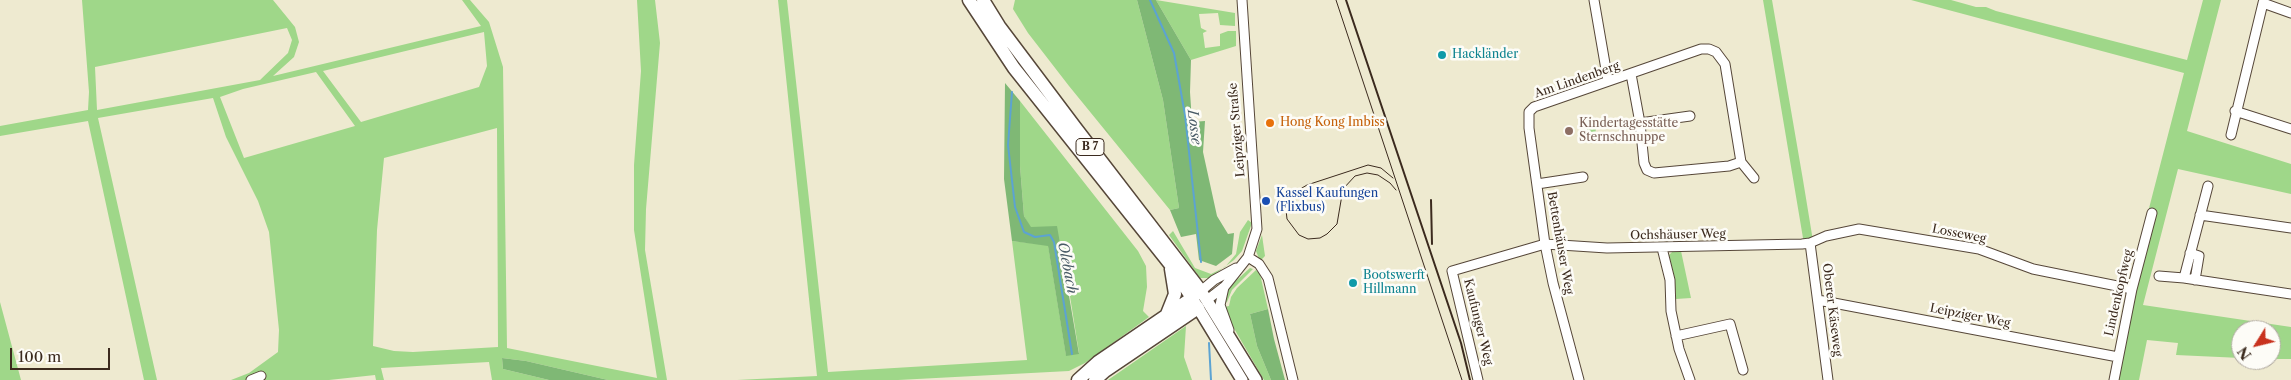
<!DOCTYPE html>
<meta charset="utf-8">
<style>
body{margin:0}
#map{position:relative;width:2291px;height:380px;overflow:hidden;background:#eeead0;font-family:"Libre Caslon Text",serif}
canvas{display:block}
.north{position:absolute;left:2231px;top:320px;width:50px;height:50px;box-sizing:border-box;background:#fdfcf7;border:1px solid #afa8a0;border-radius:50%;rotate:234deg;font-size:14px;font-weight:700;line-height:20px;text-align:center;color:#3b2a1e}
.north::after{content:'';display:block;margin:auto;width:18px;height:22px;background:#c8321e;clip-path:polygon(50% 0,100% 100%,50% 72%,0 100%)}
.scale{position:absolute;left:10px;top:348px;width:100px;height:22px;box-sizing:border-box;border:2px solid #3b2a1e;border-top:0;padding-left:6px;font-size:15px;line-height:18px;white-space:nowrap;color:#3b2a1e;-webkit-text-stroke:4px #fdfcf7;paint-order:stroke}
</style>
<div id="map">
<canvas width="2291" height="380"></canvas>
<div class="north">N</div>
<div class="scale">100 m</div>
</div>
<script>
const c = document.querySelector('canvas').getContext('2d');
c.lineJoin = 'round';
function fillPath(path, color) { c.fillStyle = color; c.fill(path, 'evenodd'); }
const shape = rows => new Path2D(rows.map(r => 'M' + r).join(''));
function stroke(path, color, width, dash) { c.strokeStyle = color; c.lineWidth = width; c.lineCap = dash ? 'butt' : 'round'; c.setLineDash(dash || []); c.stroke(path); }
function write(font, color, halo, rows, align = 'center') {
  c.font = font + ' "Libre Caslon Text",serif'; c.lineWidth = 5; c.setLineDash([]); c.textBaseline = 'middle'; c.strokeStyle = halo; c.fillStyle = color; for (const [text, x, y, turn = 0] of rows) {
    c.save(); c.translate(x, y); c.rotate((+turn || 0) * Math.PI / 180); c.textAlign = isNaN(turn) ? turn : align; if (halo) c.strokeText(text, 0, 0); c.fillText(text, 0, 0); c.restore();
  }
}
fillPath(shape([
 [82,0,273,0,295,27,299,42,294,57,273,76,481,26,462,0,470,0,489,22,503,67,507,348,657,378,634,230,634,165,641,71,637,0,655,0,660,43,646,209,645,250,667,380,608,380,526,361,502,358,503,369,549,380,492,380,489,362,381,368,384,380,376,380,375,375,329,380,231,380,249,373,278,352,279,330,269,232,258,201,226,137,213,98,98,118,157,380,144,380,88,121,0,136,0,126,88,110,89,92],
 [287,28,292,40,288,53,260,80,97,110,95,67],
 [484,32,487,66,479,87,361,122,323,71],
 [316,72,355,126,244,158,220,97,243,89],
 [497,128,498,347,413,352,394,351,373,346,377,230,384,158],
 [778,0,787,0,828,372,1027,360,1012,241,1048,245,1066,355,1079,353,1062,246,1030,227,1024,216,1020,166,1020,101,1138,251,1146,266,1147,287,1143,311,1149,317,1085,363,1069,371,898,380,737,380,817,376],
 [1015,0,1137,0,1163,100,1179,208,1170,210,1069,86,1028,33,1013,9],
 [1156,0,1235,13,1235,26,1220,25,1218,13,1199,14,1201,28,1207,31,1203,33,1205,48,1220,46,1220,34,1228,31,1236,31,1236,46,1191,60],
 [1763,0,1772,0,1803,180,1813,241,1804,244],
 [1911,0,1951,0,1976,7,1986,7,1996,11,2187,60,2203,0,2221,0,2187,131,2291,164,2291,194,2178,169,2143,305,2291,327,2291,359,2271,359,2271,330,2241,330,2241,358,2176,355,2178,343,2147,340,2139,380,2117,380,2147,216,2184,73],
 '1582 129a7 7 0 1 1 14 0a7 7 0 1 1-14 0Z',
 [1248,220,1252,223,1242,251,1234,260,1209,278,1200,278,1169,235,1173,231,1195,268,1211,274,1225,267,1236,254,1240,232],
 [1262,235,1265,256,1260,261,1256,251],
 [1673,251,1681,251,1691,298,1676,299,1676,293,1667,257],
 [1250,268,1253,269,1232,290,1227,302,1225,303,1226,293,1229,287],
 [1256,270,1260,274,1268,309,1250,314,1257,346,1271,380,1264,380,1225,313,1224,307,1229,306,1231,297,1237,288],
 [0,302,21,380,0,380],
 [1186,326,1184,357,1192,380,1108,380]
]), '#9fd789');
fillPath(shape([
 [1137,0,1156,0,1191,60,1190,92,1192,122,1205,121,1203,152,1217,216,1228,234,1234,233,1232,254,1216,266,1199,260,1196,234,1181,237,1170,210,1179,208,1163,100],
 [1005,83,1020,101,1020,166,1024,216,1031,227,1057,226,1079,354,1066,356,1048,246,1012,241,1004,179],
 [1268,309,1274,339,1285,380,1271,380,1257,346,1250,314],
 [502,358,526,361,608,380,549,380,503,369]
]), '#7fb875');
stroke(shape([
 [1150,0,1174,53,1185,115,1201,262],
 [1012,92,1008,145,1015,207,1024,232,1035,237,1050,235,1054,242,1072,354],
 [1209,343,1211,380]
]), '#5ca3d2', 2);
const minor = shape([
 [1594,0,1608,81],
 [2264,0,2263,3,2291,13],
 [1631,74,1640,123,1644,163,1647,170,1654,173,1729,166,1741,162],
 [2235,111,2291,129],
 [1640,123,1690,116],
 [2231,135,2263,3],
 [1537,184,1583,177],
 [2208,186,2184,278,2291,294],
 [2200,215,2291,228],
 [1810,243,1828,380],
 [1662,248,1670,280,1671,311,1679,349,1690,380],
 [2190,253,2199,256,2195,280],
 [1248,257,1259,264,1268,278,1293,380],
 [2159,276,2184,278],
 [1224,287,1220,305,1229,330],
 [1201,291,1214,280,1236,268],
 [1207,300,1225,286,1248,257,1257,229,1242,0],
 [1818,300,2118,357],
 [1676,336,1730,324,1743,370],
 [251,380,261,376],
 [1478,380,1452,271,1545,244,1607,248,1802,244,1810,243,1826,236,1859,229,1979,249,2033,269,2132,289],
 [1579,380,1553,283,1545,244,1529,128,1529,112,1534,107,1701,49,1709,49,1716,52,1725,64,1741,162,1754,178],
 [2114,380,2132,289,2152,213]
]);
const major = shape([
 [1242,380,1192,298,1201,291,1256,380]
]);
const highway = shape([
 [969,0,1014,68,1170,264,1192,298,1098,362,1078,380],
 [983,0,999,26,1075,127,1201,291],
 [1167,314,1175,294,1171,269],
 [1095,380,1105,371,1198,308]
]);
stroke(minor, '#564739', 11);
stroke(major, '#564739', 14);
stroke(highway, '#564739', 15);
stroke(minor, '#fff', 9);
stroke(major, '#fff', 11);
stroke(highway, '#fff', 12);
stroke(shape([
 [1336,0,1462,380],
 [1393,178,1381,168,1368,165,1307,185,1295,192,1289,200,1286,210,1287,219,1299,235,1308,239,1320,238,1327,234,1337,224,1343,189,1355,176,1367,173,1378,175,1390,183,1396,190]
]), '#3b2a1e', 1);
stroke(shape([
 [1346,0,1461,343,1470,380],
 [1431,200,1432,244]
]), '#3b2a1e', 2);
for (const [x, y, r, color] of [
 [1442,55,5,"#0f9aa8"],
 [1270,123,5,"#e8710a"],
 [1569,131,5,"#8d6e63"],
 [1266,201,5,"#1a4fb4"],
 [1353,283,5,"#0f9aa8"]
]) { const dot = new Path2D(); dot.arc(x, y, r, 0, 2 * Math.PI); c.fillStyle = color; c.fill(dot); stroke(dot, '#fdfcf7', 2); }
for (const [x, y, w] of [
 [1090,147,28]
]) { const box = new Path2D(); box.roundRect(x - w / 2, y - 8.5, w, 17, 4); c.fillStyle = '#fdfcf7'; c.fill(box); stroke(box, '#3b2a1e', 1); }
write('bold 11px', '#3b2a1e', null, [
 ["B 7",1090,147]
]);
write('12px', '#0d838f', '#fdfcf7', [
 ["Hackländer",1452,55],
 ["Bootswerft",1363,276],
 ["Hillmann",1363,290]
], 'left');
write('12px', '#3b2a1e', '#fdfcf7', [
 ["Am Lindenberg",1577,80,-19],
 ["Leipziger Straße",1237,130,-95],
 ["Losseweg",1959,234,11],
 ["Ochshäuser Weg",1678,235,-1],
 ["Bettenhäuser Weg",1560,243,80],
 ["Lindenkopfweg",2119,293,-77],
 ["Oberer Käseweg",1832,310,83],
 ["Leipziger Weg",1970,316,11],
 ["Kaufunger Weg",1478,322,76]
]);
write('12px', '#c56008', '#fdfcf7', [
 ["Hong Kong Imbiss",1280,123]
], 'left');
write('12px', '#785e54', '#fdfcf7', [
 ["Kindertagesstätte",1579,124],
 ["Sternschnuppe",1579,138]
], 'left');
write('12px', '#164399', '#fdfcf7', [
 ["Kassel Kaufungen",1276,194],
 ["(Flixbus)",1276,208]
], 'left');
write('italic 14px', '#485a66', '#fdfcf7', [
 ["Losse",1194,127,83],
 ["Olebach",1067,268,79]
]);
</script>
